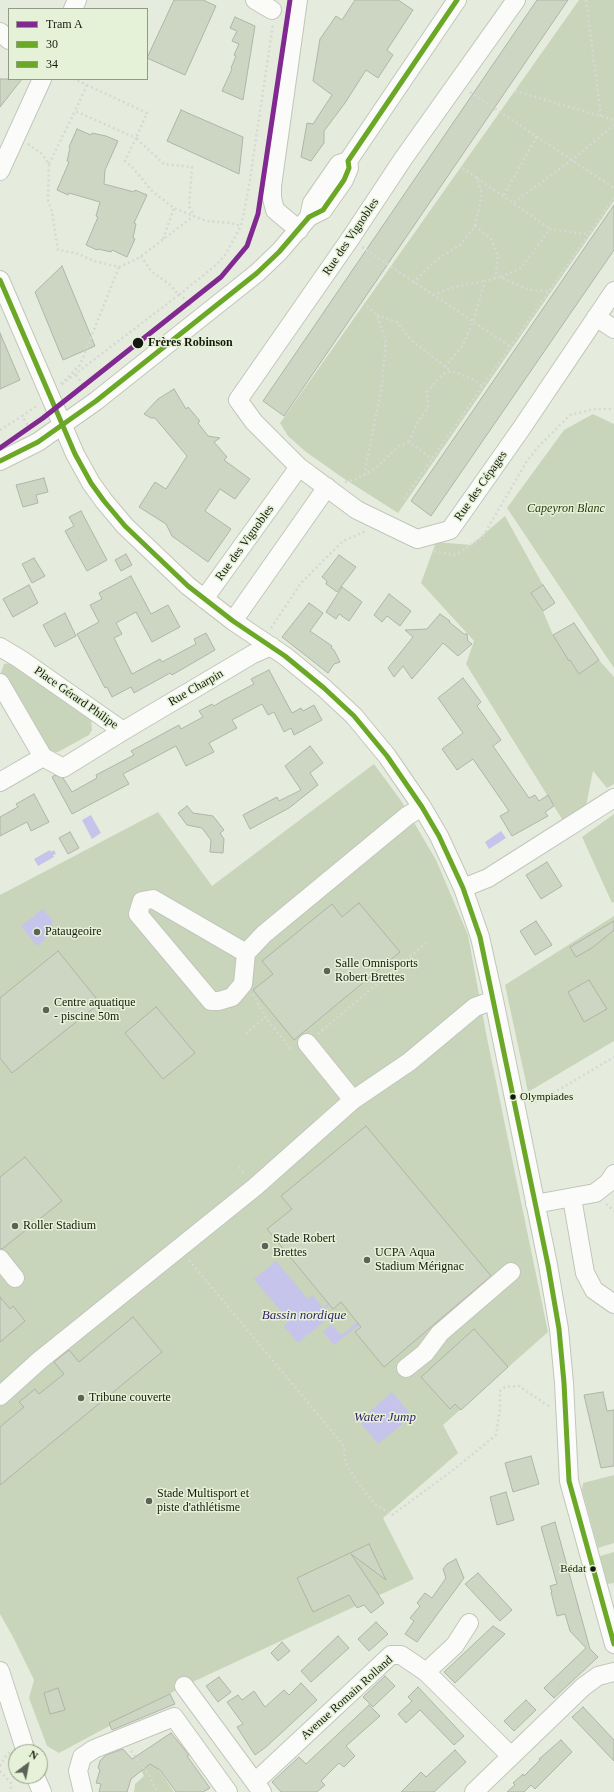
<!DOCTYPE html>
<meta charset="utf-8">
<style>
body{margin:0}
#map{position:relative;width:614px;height:1792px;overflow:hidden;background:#e5ecdd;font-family:Georgia,serif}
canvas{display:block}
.legend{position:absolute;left:8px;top:8px;width:140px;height:72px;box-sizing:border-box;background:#e6f2d7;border:1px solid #929b87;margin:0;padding:5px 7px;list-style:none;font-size:12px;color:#14180f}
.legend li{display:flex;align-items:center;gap:8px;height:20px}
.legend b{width:20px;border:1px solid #929b87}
.north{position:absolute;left:8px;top:1744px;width:40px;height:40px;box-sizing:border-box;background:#e6f2d7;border:1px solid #929b87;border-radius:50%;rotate:32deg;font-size:11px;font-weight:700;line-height:16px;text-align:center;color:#14180f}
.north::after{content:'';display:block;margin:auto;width:14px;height:18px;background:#5d6257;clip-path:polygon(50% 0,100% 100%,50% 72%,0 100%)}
</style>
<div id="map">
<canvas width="614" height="1792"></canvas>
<ul class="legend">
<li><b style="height:5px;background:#802990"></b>Tram A</li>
<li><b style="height:5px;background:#6ca827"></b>30</li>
<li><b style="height:5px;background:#6ca827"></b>34</li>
</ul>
<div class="north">N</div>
</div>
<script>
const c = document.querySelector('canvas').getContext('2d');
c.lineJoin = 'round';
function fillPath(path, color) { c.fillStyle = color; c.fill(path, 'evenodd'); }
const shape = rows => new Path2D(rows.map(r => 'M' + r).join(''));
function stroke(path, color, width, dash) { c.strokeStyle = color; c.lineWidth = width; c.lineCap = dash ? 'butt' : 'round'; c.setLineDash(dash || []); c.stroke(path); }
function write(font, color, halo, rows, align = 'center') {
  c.font = font + ' Georgia,serif'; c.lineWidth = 3; c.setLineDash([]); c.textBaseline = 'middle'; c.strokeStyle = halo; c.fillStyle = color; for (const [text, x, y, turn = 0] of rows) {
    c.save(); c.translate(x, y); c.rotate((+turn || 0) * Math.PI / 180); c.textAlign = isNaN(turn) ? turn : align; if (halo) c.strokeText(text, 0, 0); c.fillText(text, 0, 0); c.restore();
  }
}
fillPath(shape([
 [579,0,614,0,614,201,398,513,343,478,306,452,288,436,280,423],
 [593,414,614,424,614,668,507,508,564,430],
 [505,516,543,585,531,593,543,611,553,635,579,674,599,660,614,677,614,784,607,788,593,771,584,816,565,824,466,664,474,641,421,583,436,542,471,545],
 [10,663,91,719,92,730,89,735,58,752,46,751,1,673,4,664],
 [374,764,402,802,436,860,468,935,487,1038,548,1332,443,1425,458,1453,383,1518,414,1579,184,1686,59,1753,47,1746,29,1698,34,1680,13,1637,0,1614,0,895,158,812,212,886],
 [614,814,614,902,612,903,582,837],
 [614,916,614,1041,528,1092,505,985],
 [614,1475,614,1543,598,1548,582,1490,583,1483],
 [614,1552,614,1583,607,1584,600,1556],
 [144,1752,162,1774,174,1792,134,1792,135,1784,144,1776,136,1761]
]), '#c9d5ba');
fillPath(shape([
 [91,815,101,833,92,839,82,820],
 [501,831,506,838,489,849,485,842],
 [50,850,51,852,54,850,56,854,53,855,54,857,38,866,34,859],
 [43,909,53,921,47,937,37,946,21,926],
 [276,1261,308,1299,313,1295,323,1308,328,1303,330,1305,320,1314,326,1320,298,1343,284,1326,289,1321,254,1279],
 [357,1322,359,1325,334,1345,323,1332,330,1325,333,1326,339,1333,343,1334],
 [392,1392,412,1416,378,1444,359,1421]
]), '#c7c4eb');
const building = shape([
 [174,0,203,0,216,6,185,75,147,58,174,0],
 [355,0,398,0,413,10,387,50,393,55,378,78,366,70,345,103,324,131,324,143,311,161,301,157,307,123,313,124,332,95,313,81,320,39,336,16,342,20,355,0],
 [537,0,568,0,284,416,263,401,537,0],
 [235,17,255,26,243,100,222,91,232,69,231,68,236,56,234,55,239,44,232,41,237,31,230,28,235,17],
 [0,79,22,79,0,107,0,79],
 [181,110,243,137,239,174,167,141,181,110],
 [77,129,91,135,92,133,106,136,118,141,105,170,104,184,134,192,135,190,147,195,134,223,136,224,133,238,135,239,127,257,112,250,111,252,98,249,97,250,86,245,98,217,96,216,100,202,69,193,68,195,57,190,69,162,67,161,70,148,69,147,77,129],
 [614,205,614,250,431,516,411,501,614,205],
 [62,266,95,346,63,360,35,292,62,266],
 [0,333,20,380,0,389,0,333],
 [174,389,186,409,188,407,200,421,198,423,208,436,220,438,214,442,227,457,224,460,250,479,235,499,220,489,205,511,231,529,208,562,172,536,166,524,139,507,155,482,166,489,187,456,155,418,151,418,144,414,158,399,174,389],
 [44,478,48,492,36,495,38,503,23,507,16,485,44,478],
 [81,511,107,560,87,571,65,531,74,526,69,517,81,511],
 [126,554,132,565,121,571,115,560,126,554],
 [339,555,356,567,337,592,326,584,327,581,322,577,339,555],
 [34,558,45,576,32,583,22,564,34,558],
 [131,576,151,614,168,605,180,627,152,642,136,612,116,623,122,634,114,638,132,674,160,659,162,662,196,644,194,639,206,633,215,650,172,675,170,673,134,693,131,687,112,697,107,687,105,688,77,634,99,622,90,605,102,599,99,593,131,576],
 [29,585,38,603,13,617,3,599,29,585],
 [543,585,555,603,543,611,531,593,543,585],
 [342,587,362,602,349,621,339,614,336,619,326,612,342,587],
 [389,594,411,611,400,626,387,616,382,622,374,615,389,594],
 [309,603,323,613,310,631,332,646,331,648,334,650,340,662,334,664,328,673,282,637,309,603],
 [65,613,76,636,55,647,43,625,65,613],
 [440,614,450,621,449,622,464,634,467,634,468,641,472,644,458,656,443,643,412,679,403,666,394,677,388,668,413,637,405,630,427,629,440,614],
 [574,623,599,660,579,674,570,660,569,661,553,635,574,623],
 [269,670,292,713,301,708,303,711,314,705,322,720,294,735,291,728,284,732,274,712,268,715,262,704,232,720,237,728,209,743,214,752,186,766,176,746,123,774,129,784,72,814,52,777,55,775,63,778,72,792,97,778,96,775,134,755,131,751,179,725,181,729,203,717,199,711,212,704,214,706,222,701,254,684,251,679,269,670],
 [463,678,481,702,477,706,501,740,493,746,529,798,535,795,539,801,548,795,554,806,545,812,548,816,512,836,500,816,509,811,473,759,457,770,442,749,463,733,438,698,463,678],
 [310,746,323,763,310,773,318,785,289,808,250,829,243,815,277,797,279,801,301,790,285,766,310,746],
 [34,794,49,822,31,831,27,822,0,836,0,817,18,807,16,804,34,794],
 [187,806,193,813,213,816,224,830,220,833,224,839,223,853,210,852,211,840,202,828,187,825,178,813,187,806],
 [70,832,79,848,68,854,59,838,70,832],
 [547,862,562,886,541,899,526,875,547,862],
 [359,903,400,952,294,1040,253,990,273,974,262,961,332,904,342,917,359,903],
 [536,921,552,945,535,955,520,931,536,921],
 [614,921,614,930,592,948,576,957,570,947,614,921],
 [58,951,100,1003,12,1073,0,1058,0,998,58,951],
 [589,980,607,1009,584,1022,568,992,589,980],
 [156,1007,195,1053,163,1079,125,1033,156,1007],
 [366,1126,491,1276,384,1367,355,1332,361,1327,341,1302,333,1309,267,1229,292,1209,281,1196,366,1126],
 [25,1157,62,1201,2,1249,0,1249,0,1177,25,1157],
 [0,1297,10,1309,13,1306,25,1321,0,1342,0,1297],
 [133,1317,162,1352,0,1485,0,1427,24,1407,19,1402,35,1389,39,1394,64,1374,54,1362,69,1350,79,1362,133,1317],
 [474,1329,508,1367,461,1410,455,1404,450,1409,421,1377,474,1329],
 [603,1392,607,1411,614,1410,614,1466,601,1468,584,1395,603,1392],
 [531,1456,539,1484,513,1492,505,1463,531,1456],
 [506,1492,514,1520,497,1525,490,1497,506,1492],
 [555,1522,590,1649,598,1657,554,1698,544,1688,586,1648,570,1631,565,1614,557,1616,551,1592,552,1592,550,1586,557,1584,541,1527,555,1522],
 [369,1544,386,1580,351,1554,384,1603,371,1613,364,1605,357,1608,349,1595,313,1612,297,1578,369,1544],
 [456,1559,464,1578,417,1642,405,1634,414,1621,410,1618,420,1606,417,1603,425,1593,432,1598,446,1578,443,1569,447,1564,456,1559],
 [478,1573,512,1610,500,1621,465,1584,478,1573],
 [376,1622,388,1634,369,1651,358,1639,376,1622],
 [493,1626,505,1634,455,1683,444,1672,493,1626],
 [338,1636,349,1648,311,1682,301,1671,338,1636],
 [282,1642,290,1651,278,1661,271,1653,282,1642],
 [385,1676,395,1686,373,1707,363,1697,385,1676],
 [219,1677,231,1692,218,1702,206,1686,219,1677],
 [301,1683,317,1700,266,1747,255,1755,237,1727,243,1724,227,1702,238,1695,242,1700,254,1691,265,1707,284,1690,289,1695,301,1683],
 [418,1687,464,1736,454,1745,420,1710,406,1723,398,1714,412,1701,408,1697,418,1687],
 [58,1688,65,1710,50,1714,44,1693,58,1688],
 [170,1694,175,1704,112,1730,109,1723,170,1694],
 [526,1700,536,1710,514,1731,504,1721,526,1700],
 [369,1705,380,1716,346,1746,355,1756,344,1767,339,1763,321,1781,325,1785,317,1792,281,1792,272,1782,299,1757,306,1764,369,1705],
 [583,1707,614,1740,614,1761,572,1717,583,1707],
 [171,1733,189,1755,187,1756,210,1788,203,1792,176,1792,160,1770,150,1764,131,1779,127,1792,99,1792,101,1784,96,1783,100,1770,98,1768,100,1761,106,1755,123,1749,132,1759,171,1733],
 [561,1740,572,1752,535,1789,531,1785,524,1792,507,1792,515,1785,513,1783,523,1774,524,1776,540,1760,539,1759,561,1740],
 [455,1750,466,1762,434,1792,401,1792,421,1772,426,1777,455,1750]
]);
fillPath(building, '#cdd6c3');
stroke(building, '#afb4a9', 1);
const minor = shape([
 [255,0,272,10],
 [298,0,272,186,272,198,275,210,299,230],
 [516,0,403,159,350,239,238,400,254,422,299,467,357,510,417,539,450,530,521,429,614,291],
 [73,9,77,0],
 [0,32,9,40],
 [0,171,42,79],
 [309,217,312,203,339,164,348,161],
 [0,280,75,454,91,483,104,501,125,526,188,586,233,621,285,656,324,688,354,716,387,756,422,807,439,836,463,888,480,937,494,1000,548,1265,559,1329,564,1383,569,1481,614,1644],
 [596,317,614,329],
 [0,461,38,442,96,401,257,273,279,252,309,217,323,210,344,180,349,168,348,161,457,0],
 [204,599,299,467],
 [233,621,327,487],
 [0,647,20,659,123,731],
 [0,683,43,757,63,768,123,731,253,654,271,646],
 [0,782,43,757],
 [463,888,488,878,614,798],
 [246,953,243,984,232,997,219,1001,211,1001,138,914,142,901,153,899,246,953,264,934,407,816,422,807],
 [307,1043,353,1100],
 [572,1198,585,1273,594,1290,614,1304],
 [535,1204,595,1193,608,1183,614,1174],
 [0,1259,15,1278],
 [406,1368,425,1353,440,1333,511,1272],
 [0,1396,40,1360,255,1187,353,1100,409,1062,475,1007,494,1000],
 [0,1671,26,1752],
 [426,1672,455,1645,469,1623],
 [184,1686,262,1792],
 [35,1776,42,1792],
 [255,1782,391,1655,401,1655,426,1672,511,1756],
 [83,1792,78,1771,82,1757,94,1749,174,1717,228,1792],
 [474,1792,583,1687,598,1676,614,1672]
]);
stroke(minor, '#c1c6ba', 20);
stroke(shape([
 [586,0,601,116],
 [87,85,75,111,136,138,125,161,133,168,153,192,174,208,206,221,231,223,241,226],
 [515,91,614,120],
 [470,92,614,188],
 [28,144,42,154,49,164,48,200,52,212,58,250,76,253,94,261,119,267,137,259,194,216,189,206,192,167,164,164,136,138,147,113,74,79],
 [49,164,75,111],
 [477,178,550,229],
 [504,195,537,136],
 [514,202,572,160,614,125],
 [475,226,491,239,498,256,495,278],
 [163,239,174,208],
 [362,247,511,347],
 [141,256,151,271,170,285,179,295],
 [501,277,521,268,550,229,575,233,589,234],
 [413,283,436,260,460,245,475,226,482,194,477,178,461,167],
 [433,295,454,287,485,281],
 [191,306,180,294,216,265,225,255,241,226,249,186,273,24],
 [377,315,397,322,411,340,451,371],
 [445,367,463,345,473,322,485,281,500,277,529,290,550,291],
 [76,375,86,388],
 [61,384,80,365,119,267],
 [62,384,180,294],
 [30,429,22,416,38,405],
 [0,430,22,416],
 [409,442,417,423,428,408,427,392,443,374,452,371,470,378,484,387],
 [364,475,381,392,386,341,377,315,364,303],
 [345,482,356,479,376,468,399,446,409,442,432,459],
 [404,499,614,198],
 [434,551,455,555,482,538,527,461,539,446,570,415,594,409,614,409],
 [271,628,301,583,343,541,366,531],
 [253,994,265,1017,291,1049],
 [246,1034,265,1017],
 [318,1034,426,943],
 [530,1103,538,1101,567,1085,614,1057],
 [239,1167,245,1174],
 [606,1204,614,1211],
 [189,1260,344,1446,345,1461,357,1482,375,1504,392,1515,452,1471,496,1435,500,1409,500,1391,505,1387,519,1386,550,1407],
 [131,1751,149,1775,157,1792],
 [41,1753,46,1765],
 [0,1766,6,1756,10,1752],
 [0,1771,11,1783,11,1792]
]), '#d6d8d4', 2.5, [2, 3]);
stroke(minor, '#fbfcfa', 18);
stroke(shape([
 [0,280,75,454,91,483,104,501,125,526,188,586,233,621,285,656,324,688,354,716,387,756,422,807,439,836,463,888,480,937,548,1265,559,1329,564,1383,569,1481,614,1644]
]), '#6ca827', 5);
stroke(shape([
 [0,461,38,442,96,401,257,273,279,252,309,217,323,210,344,180,349,168,348,161,457,0]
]), '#6ca827', 5);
stroke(shape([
 [0,448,43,418,221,277,247,246,258,214,290,0]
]), '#802990', 5);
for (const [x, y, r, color] of [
 [138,343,6,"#14180f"],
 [37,932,4,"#5d6257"],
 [327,971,4,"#5d6257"],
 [46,1010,4,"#5d6257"],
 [513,1097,3.5,"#14180f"],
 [15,1226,4,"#5d6257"],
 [265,1246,4,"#5d6257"],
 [367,1260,4,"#5d6257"],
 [81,1398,4,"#5d6257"],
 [149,1501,4,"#5d6257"],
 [593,1569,3.5,"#14180f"]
]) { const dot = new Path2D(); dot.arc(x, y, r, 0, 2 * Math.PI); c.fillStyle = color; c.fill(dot); stroke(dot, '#e6f2d7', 1.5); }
write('11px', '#14180f', '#e6f2d7', [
 ["Olympiades",520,1097],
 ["Bédat",586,1569,"right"]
], 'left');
write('12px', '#14180f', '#e6f2d7', [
 ["Rue des Vignobles",351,237,-56],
 ["Rue des Cépages",481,486,-55],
 ["Rue des Vignobles",245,543,-54],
 ["Rue Charpin",196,688,-30],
 ["Place Gérard Philipe",76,698,35],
 ["Avenue Romain Rolland",347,1698,-42]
]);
write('bold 12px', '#14180f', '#e6f2d7', [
 ["Frères Robinson",148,343]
], 'left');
write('italic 12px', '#2a3b0d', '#e6f2d7', [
 ["Capeyron Blanc",566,509]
]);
write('12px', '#14180f', '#e6f2d7', [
 ["Pataugeoire",45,932],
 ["Salle Omnisports",335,964],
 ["Robert Brettes",335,978],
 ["Centre aquatique",54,1003],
 ["- piscine 50m",54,1017],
 ["Roller Stadium",23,1226],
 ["Stade Robert",273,1239],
 ["Brettes",273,1253],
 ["UCPA Aqua",375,1253],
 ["Stadium Mérignac",375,1267],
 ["Tribune couverte",89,1398],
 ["Stade Multisport et",157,1494],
 ["piste d'athlétisme",157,1508]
], 'left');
write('italic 13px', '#311e65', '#e6f2d7', [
 ["Bassin nordique",304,1316],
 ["Water Jump",385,1418]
]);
</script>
